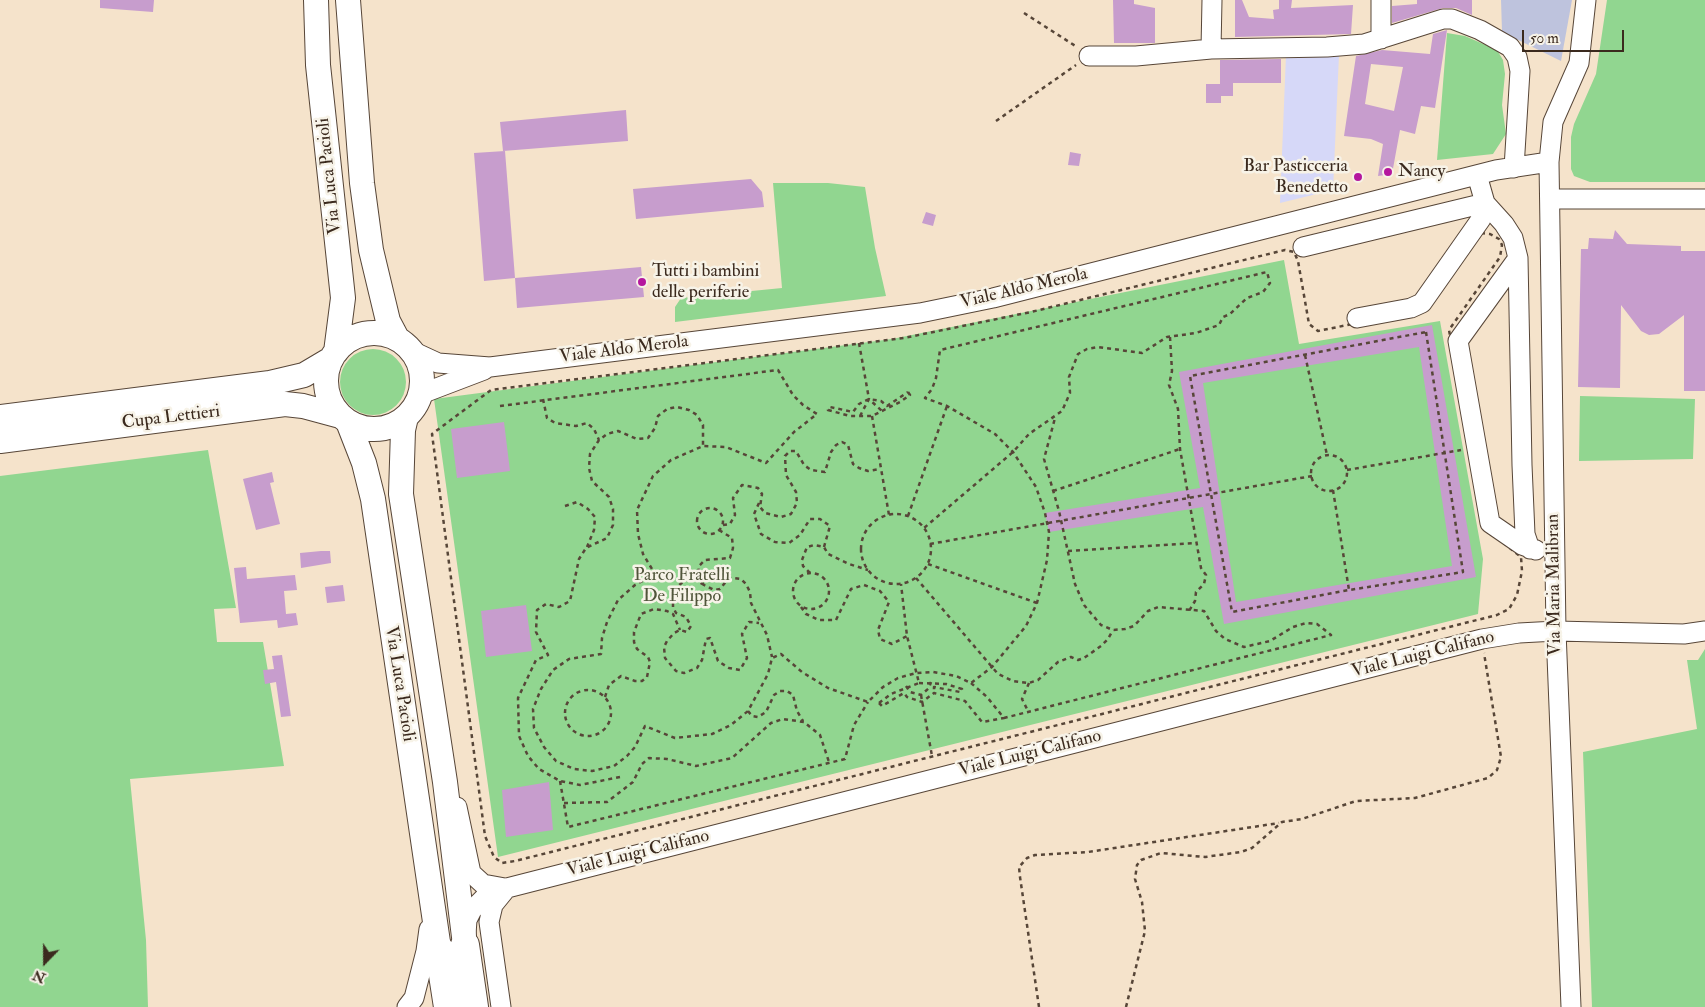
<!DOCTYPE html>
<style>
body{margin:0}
#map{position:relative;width:1705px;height:1007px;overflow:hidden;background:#f5e3cb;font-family:"IM FELL Double Pica",serif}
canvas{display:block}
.north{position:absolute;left:20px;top:937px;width:50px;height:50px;-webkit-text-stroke:4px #f7f3e8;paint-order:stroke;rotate:202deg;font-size:14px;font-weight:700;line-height:20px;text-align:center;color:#3b2a1e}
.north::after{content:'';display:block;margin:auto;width:18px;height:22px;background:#3b2a1e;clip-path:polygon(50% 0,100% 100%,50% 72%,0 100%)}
.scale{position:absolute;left:1522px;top:30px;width:102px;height:22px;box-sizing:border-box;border:2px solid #3b2a1e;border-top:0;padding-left:6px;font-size:15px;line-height:18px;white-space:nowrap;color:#3b2a1e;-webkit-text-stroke:4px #f7f3e8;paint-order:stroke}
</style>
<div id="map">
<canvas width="1705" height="1007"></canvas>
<div class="north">N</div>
<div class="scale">50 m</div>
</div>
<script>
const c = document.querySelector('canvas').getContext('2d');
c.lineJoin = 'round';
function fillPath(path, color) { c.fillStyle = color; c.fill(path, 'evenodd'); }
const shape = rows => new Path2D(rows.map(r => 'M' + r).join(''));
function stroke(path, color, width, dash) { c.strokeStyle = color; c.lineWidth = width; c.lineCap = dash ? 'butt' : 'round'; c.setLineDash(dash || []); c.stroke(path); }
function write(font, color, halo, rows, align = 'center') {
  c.font = font + ' "IM FELL Double Pica",serif'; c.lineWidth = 5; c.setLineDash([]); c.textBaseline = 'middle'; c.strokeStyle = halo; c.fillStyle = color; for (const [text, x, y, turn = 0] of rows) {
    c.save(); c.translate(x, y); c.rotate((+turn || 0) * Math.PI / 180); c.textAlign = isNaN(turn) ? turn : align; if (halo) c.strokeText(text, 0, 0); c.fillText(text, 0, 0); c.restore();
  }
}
fillPath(shape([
 [1286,55,1339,55,1333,190,1280,203]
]), '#d6d8f8');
fillPath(shape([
 [1501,0,1572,0,1561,61,1502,32]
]), '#bec3dd');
fillPath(shape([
 [1607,0,1705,0,1705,182,1590,182,1574,176,1571,169,1571,137,1574,124,1596,74],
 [1447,33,1465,36,1497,50,1503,60,1505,74,1502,105,1506,134,1493,154,1437,160],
 [773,183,828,183,865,187,875,248,886,296,675,322,675,307,681,298,782,288],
 [1284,260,1299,344,1440,321,1483,559,1478,614,498,857,434,399,892,339],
 '340 382a33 33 0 1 1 66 0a33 33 0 1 1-66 0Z',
 [1580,396,1695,399,1693,459,1579,461],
 [208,450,236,608,214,609,217,642,263,642,284,766,130,779,146,940,148,1007,0,1007,0,476],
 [1705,649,1705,1007,1592,1007,1583,752,1697,729,1687,660,1698,660]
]), '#91d690');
fillPath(shape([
 [100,0,154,0,153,12,100,8],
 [1113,0,1134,0,1134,4,1155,8,1155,43,1114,43],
 [1235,0,1242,0,1249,17,1274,19,1273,10,1279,9,1279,0,1292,0,1291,8,1353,5,1351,34,1235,37],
 [1417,0,1472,0,1472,15,1456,8,1443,8,1392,23,1392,6,1417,4],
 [1447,30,1435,108,1421,106,1415,134,1400,130,1392,174,1378,176,1383,144,1371,139,1344,136,1356,56,1382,50,1430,54,1433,34],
 [1371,64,1403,67,1394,111,1365,104],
 [1281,59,1281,83,1233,83,1233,96,1221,96,1221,103,1206,103,1206,84,1220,84,1220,60],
 [626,110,628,141,503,151,500,122],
 [505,151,515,278,484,281,474,153],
 [1070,152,1081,154,1079,166,1068,165],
 [751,179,762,192,764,207,636,219,633,189],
 [926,212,936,215,933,226,922,223],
 [1615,230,1627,244,1681,246,1681,251,1705,251,1705,391,1684,391,1684,315,1659,334,1649,335,1641,331,1621,305,1620,388,1578,387,1581,249,1588,249,1589,238,1613,239],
 [641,267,644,297,517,308,515,278],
 [1432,325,1476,577,1224,624,1203,507,1049,532,1045,513,1200,488,1179,372],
 [1419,347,1452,566,1236,602,1203,383],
 [504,422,510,471,457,478,451,429],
 [272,472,274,482,270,483,280,524,256,530,243,479],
 [321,551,330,551,331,563,301,568,300,553],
 [246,567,247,579,295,575,297,590,284,591,286,614,296,613,298,625,278,628,277,620,240,623,234,568],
 [343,585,345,601,327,603,325,587],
 [526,605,532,651,486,657,481,611],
 [282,655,291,716,281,717,276,682,265,684,263,670,274,669,272,656],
 [549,782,553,830,506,837,502,790]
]), '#c79dcd');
const minor = shape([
 [1381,0,1381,39],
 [1211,49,1212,0],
 [1089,56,1136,56,1211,49,1327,47,1364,44,1443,19,1452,19,1480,30,1510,47,1517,57,1520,71,1514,168],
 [1477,175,1485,203,1504,224,1513,238,1518,258,1522,465,1525,534,1530,549],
 [1550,199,1705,199],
 [1303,247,1485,203,1481,219,1422,303,1411,308,1357,318],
 [1518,258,1458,341,1490,523,1522,545,1536,550],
 [412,351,438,363,490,367,920,313,993,298,1496,170,1549,162],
 [421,394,484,370],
 [457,807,471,873,483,884,505,888],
 [466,934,467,920,472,910,488,894,507,888,1482,639,1519,633,1556,631,1684,634,1705,631],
 [407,1007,414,998,426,951,429,929],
 [501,1007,489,922,493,905,506,889],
 [1571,1007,1556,631,1549,162,1553,122,1579,63,1586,0]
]);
const major = shape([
 [316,0,318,65,343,298,336,352],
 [348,0,362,183,371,250,388,321,397,338],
 '326 381a48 48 0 1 1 96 0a48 48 0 1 1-96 0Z',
 [0,417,270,383,304,375,331,359],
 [406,417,403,430,401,494,445,782,465,945],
 [348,422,364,463,373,499,439,949],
 [0,441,285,404,303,406,340,416]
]);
const highway = shape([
 [465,945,474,1007],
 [439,949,448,1007]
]);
stroke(minor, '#574638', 21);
stroke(major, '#574638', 26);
stroke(highway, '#574638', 30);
stroke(shape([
 [1024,13,1077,47],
 [996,121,1076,65],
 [1481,233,1490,234,1499,239,1502,245,1500,257,1449,330,1485,528,1521,557,1522,571,1517,595,1509,609,1497,615,515,861,502,863,494,857,485,836,432,434,491,390,904,338,1031,312,1285,250,1294,252,1298,261,1309,324,1318,331,1426,309,1481,233],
 [1426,332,1463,572,1349,590,1232,612,1190,376,1426,332],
 [1170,337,1172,371,1169,385,1178,409,1180,449,1201,568,1206,575,1204,584,1196,592,1195,601,1189,611],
 [859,343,869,399],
 [1305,355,1327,455],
 [908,392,910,395,900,402,872,416,850,416,828,410,830,407,853,412,859,404,869,399,881,401,887,406,908,392],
 [543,399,547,418,555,423,576,426,587,423,594,429,599,440],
 [500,406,778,370,793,395,803,405,817,414,794,432,766,463,726,447,703,446,671,460,653,476,637,510,638,534,643,554,655,574,635,585,618,600,607,622,602,638,601,654,569,659,553,670,541,689,533,709,534,728,544,747,556,761,574,769,592,771,614,766,627,756,635,747,645,726,675,738,712,734,731,725,748,711,768,674,772,658,781,654,802,672,828,688,868,702,883,687,898,678,916,673,933,672,956,676,971,683,992,667,1026,626,1037,603,1047,560,1049,532,1045,513,1036,487,1013,452,995,434,947,406,925,398,932,389,936,378,940,350,1267,272,1270,283,1263,292,1247,298,1230,314,1223,317,1219,325,1196,333,1167,337,1142,353,1098,347,1087,349,1078,354,1069,377,1070,393,1062,411,1029,434,1013,452,924,528],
 [860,416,869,399,883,412],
 [872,416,889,515],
 '1311 473a18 18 0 1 1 36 0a18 18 0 1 1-36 0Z',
 [1347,470,1461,450],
 [1333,490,1349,590],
 [1053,491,1180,449],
 [759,503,754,514,761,534,775,542,789,543,800,535,810,519,820,519,830,526,824,547],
 [565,506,577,502,588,509,595,517,594,530,587,547],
 '697 521a13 13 0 1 1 26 0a13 13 0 1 1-26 0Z',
 '861 549a35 35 0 1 1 70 0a35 35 0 1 1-70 0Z',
 [908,516,947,406],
 [723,525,730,524,735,515,733,498,742,485,758,488,762,494,760,507,765,513,781,517,791,514,797,503,796,492,786,475,785,456,790,451,796,451,804,465,811,470,825,472,831,452,836,445,842,442,848,445,853,464,859,468,868,471,880,469],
 [719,530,732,538,733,548,730,558,705,560,699,566,698,578,704,585,714,590,720,589,728,579,733,578,741,579,746,584,750,592,751,603,767,635,772,657],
 [930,544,1312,476],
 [1068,551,1197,543],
 [928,564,1037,603],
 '793 591a18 18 0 1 1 36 0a18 18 0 1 1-36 0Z',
 [810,573,803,566,802,560,807,547,814,545,824,547,828,554,849,564,868,570],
 [916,578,998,674,1013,681,1029,683,1038,680,1058,662,1071,657,1078,660,1084,658,1101,646,1108,639,1113,630],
 [704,585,696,580,685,580,676,588,673,595,673,607,676,613,686,617,691,626,687,632,680,630,674,633,667,641,664,647,665,658,676,671,684,673,697,668,702,660,706,639,710,638,718,661,729,668,740,670,747,658,742,634,749,622,759,623],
 [801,607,806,614,819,620,836,620,851,589,864,585,880,591,889,602,878,630,880,639,892,644,907,636],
 [919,683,946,684,962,689,960,692,934,687,934,693],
 [971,683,987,697,1004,718,1331,635,1317,624,1306,623,1293,627,1270,641,1244,647,1225,639,1216,631,1204,611,1158,607,1148,611,1134,626,1125,629,1113,630,1101,625,1084,605,1075,584,1059,511,1044,459,1055,418],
 [1029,683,1022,699,1029,713],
 [906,686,910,692,921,695,929,688,931,682],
 '565 713a23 23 0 1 1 46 0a23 23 0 1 1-46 0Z',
 [921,695,932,756],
 [605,697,609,685,621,676,635,681,642,681,647,677,650,662,648,657,637,649,634,642,634,632,641,614,654,609,667,611,673,614,680,630],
 [879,703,882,706,904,693,907,697,922,702,934,693,965,701,982,722,1004,718],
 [879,703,891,694,919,683,907,636,901,584],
 [748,711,752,716,758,717,766,712,774,695,780,691,787,691,793,695,797,711,803,721],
 [620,777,580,785,560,781,539,769,528,756,519,736,518,698,536,660,548,655,536,632,537,610,546,604,559,607,570,601,579,559,586,548,607,538,613,525,613,509,609,497,592,481,589,468,590,454,599,440,607,434,618,431,637,439,648,438,655,428,658,416,667,409,677,407,689,410,697,415,703,425,703,446],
 [560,781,568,827,845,759,854,725,868,702],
 [564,803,607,802,633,782,642,764,649,758,667,759,696,766,732,758,771,723,783,719,804,722,820,735,829,762],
 [1039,1007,1020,877,1019,867,1027,858,1035,855,1088,852,1279,823],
 [1126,1007,1145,931,1142,902,1135,879,1137,865,1141,860,1161,853,1205,857,1241,852,1252,848,1282,822,1302,819,1356,801,1415,798,1488,778,1497,770,1501,757,1484,653]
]), '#574638', 2.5, [4, 4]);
stroke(minor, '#fff', 19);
stroke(major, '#fff', 24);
stroke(highway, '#fff', 28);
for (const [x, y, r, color] of [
 [1388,172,5,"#b5179e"],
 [1358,177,5,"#b5179e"],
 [642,282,5,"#b5179e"]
]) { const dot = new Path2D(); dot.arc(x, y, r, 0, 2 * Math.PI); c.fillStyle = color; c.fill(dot); stroke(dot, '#f7f3e8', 2); }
write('18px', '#3b2a1e', '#f7f3e8', [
 ["Bar Pasticceria",1348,167,"right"],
 ["Benedetto",1348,188,"right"],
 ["Nancy",1398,172],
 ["Tutti i bambini",652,272],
 ["delle periferie",652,293]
], 'left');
write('18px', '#3b2a1e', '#f7f3e8', [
 ["Via Luca Pacioli",330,176,-96],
 ["Viale Aldo Merola",1024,289,-13],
 ["Viale Aldo Merola",624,350,-7],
 ["Cupa Lettieri",171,418,-7],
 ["Via Maria Malibran",1555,585,-91],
 ["Viale Luigi Califano",1423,655,-14],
 ["Via Luca Pacioli",399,684,81],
 ["Viale Luigi Califano",1030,754,-14],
 ["Viale Luigi Califano",638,854,-14]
]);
write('18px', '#50553a', '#f7f3e8', [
 ["Parco Fratelli",682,576],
 ["De Filippo",682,597]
]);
</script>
